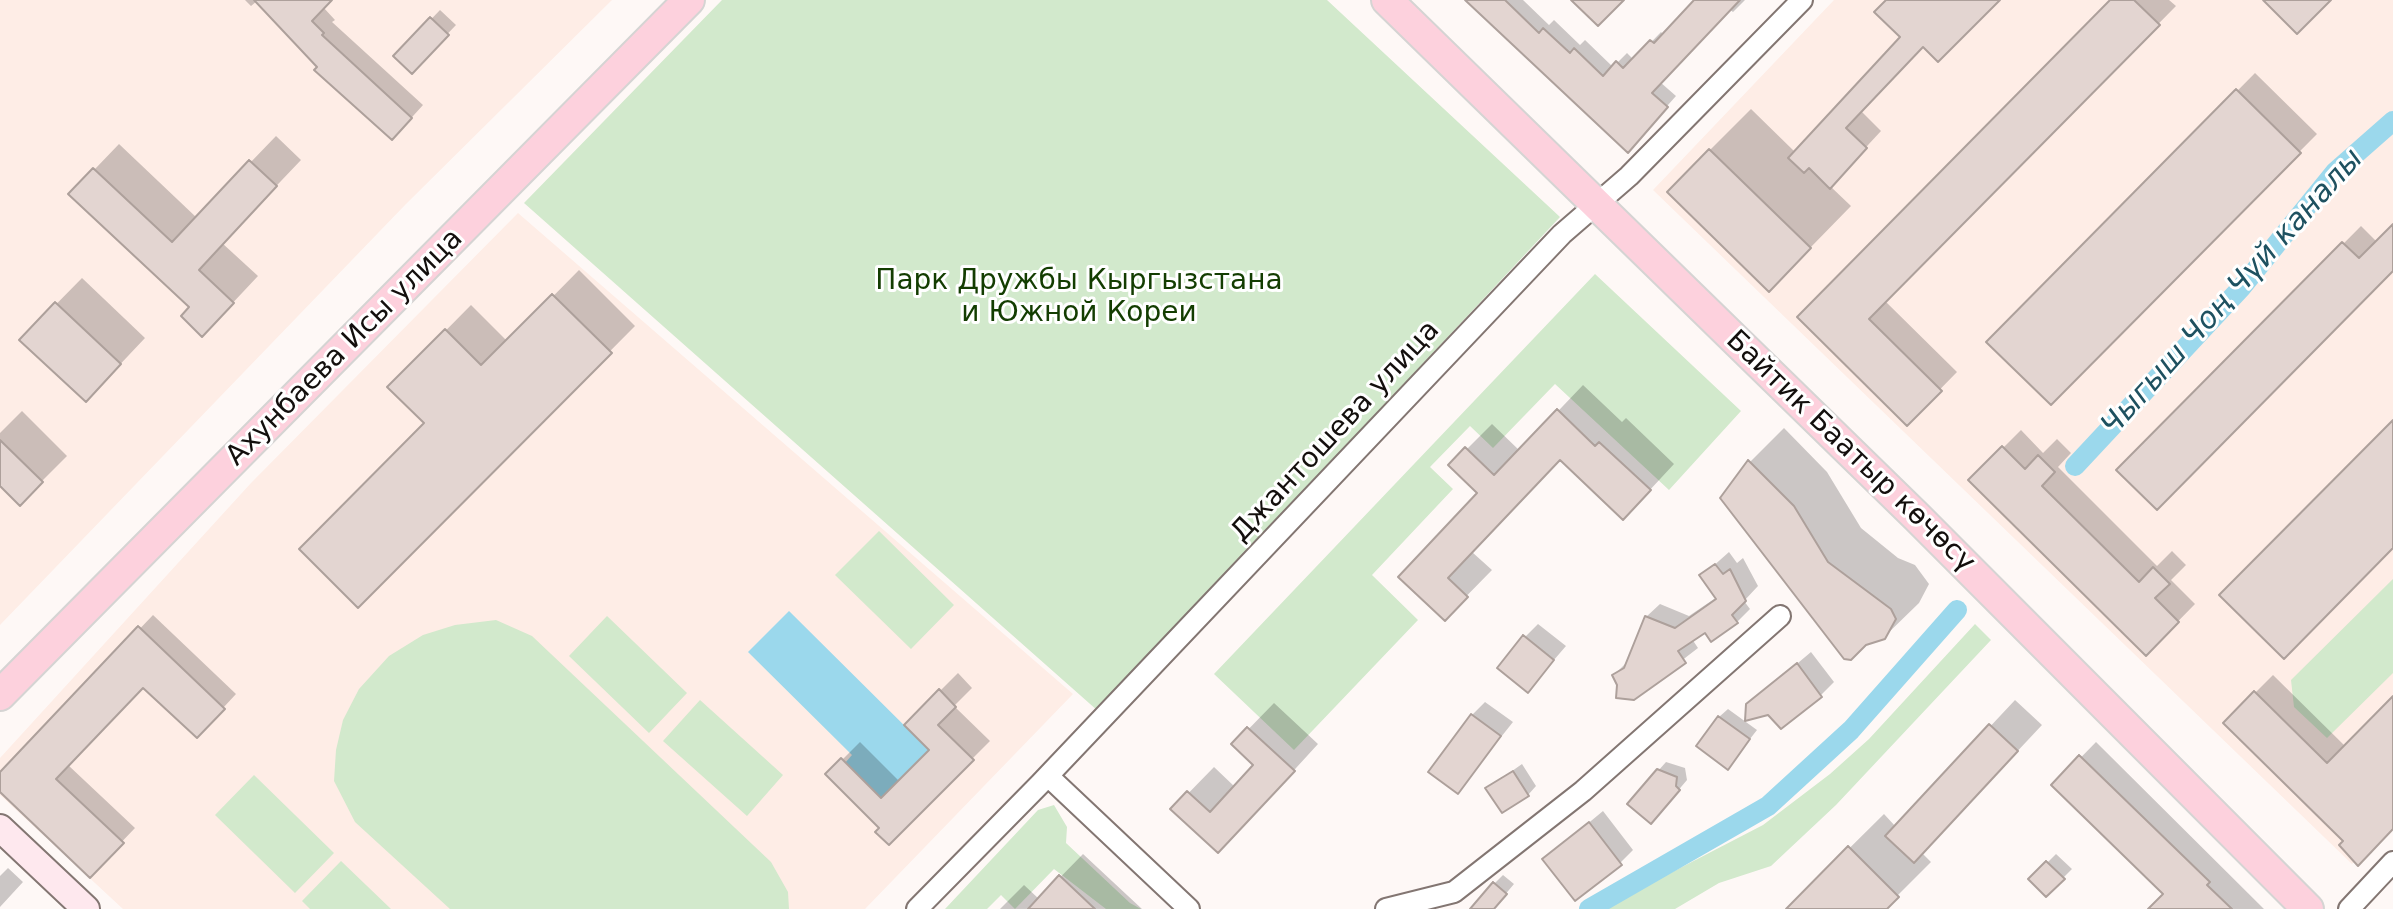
<!DOCTYPE html>
<meta charset="utf-8">
<style>
body{margin:0}
canvas{display:block;background:#fef8f6}
</style>
<canvas width="2393" height="909"></canvas>
<script>
const c = document.querySelector('canvas').getContext('2d');
c.lineJoin = 'round';
function fillPath(path, color) { c.fillStyle = color; c.fill(path, 'evenodd'); }
const shape = rows => new Path2D(rows.map(r => 'M' + r).join(''));
function stroke(path, color, width, dash) { c.strokeStyle = color; c.lineWidth = width; c.lineCap = dash ? 'butt' : 'round'; c.setLineDash(dash || []); c.stroke(path); }
function write(font, color, halo, rows, align = 'center') {
  c.font = font + ' "DejaVu Sans",sans-serif'; c.lineWidth = 6; c.setLineDash([]); c.textBaseline = 'middle'; c.strokeStyle = halo; c.fillStyle = color; for (const [text, x, y, turn = 0] of rows) {
    c.save(); c.translate(x, y); c.rotate((+turn || 0) * Math.PI / 180); c.textAlign = isNaN(turn) ? turn : align; if (halo) c.strokeText(text, 0, 0); c.fillText(text, 0, 0); c.restore();
  }
}
fillPath(shape([
 [0,0,612,0,406,204,0,625],
 [1834,0,2393,0,2393,825,2352,864,1653,190],
 [518,213,1073,694,865,909,123,909,0,795,0,758,251,483]
]), '#feede6');
fillPath(shape([
 [722,0,1327,0,1560,217,1098,711,524,203],
 [1595,274,1741,411,1669,490,1555,384,1493,448,1470,426,1430,467,1453,489,1372,575,1418,620,1294,750,1214,674],
 [879,531,954,605,911,649,835,575],
 [2393,579,2393,673,2327,738,2294,707,2291,680],
 [607,616,687,693,649,733,569,656],
 [496,620,532,636,771,862,788,892,789,909,450,909,355,822,334,781,336,750,343,720,359,689,389,656,423,635,455,625],
 [1975,624,1991,640,1836,805,1771,866,1719,883,1675,909,1601,909,1763,825,1830,774,1869,739],
 [700,700,783,775,747,816,663,741],
 [254,775,334,853,295,893,215,815],
 [1054,805,1067,827,1066,843,1130,903,1141,909,1106,909,1054,869,1015,909,1001,895,987,909,945,909,1038,810],
 [341,861,391,909,310,909,302,901]
]), '#d2e9cc');
fillPath(shape([
 [789,611,929,750,881,798,845,763,852,755,748,652]
]), '#9bd8ec');
fillPath(shape([
 [245,0,330,0,323,7,335,20,332,22,423,105,404,126,320,67,257,1,251,6],
 [1470,0,1523,0,1549,25,1554,20,1580,45,1585,40,1613,67,1627,53,1634,60,1661,32,1664,35,1697,0,1745,0,1733,12,1729,9,1660,82,1676,96,1628,150],
 [1889,0,1997,0,1924,44,1861,111,1881,131,1830,186,1851,206,1810,248,1710,150,1751,109,1795,152,1902,37],
 [2113,0,2169,0,2176,6,1885,301,1957,372,1907,423,1800,317],
 [440,10,456,25,412,71,396,56],
 [2255,73,2317,134,2051,402,1989,342],
 [276,136,301,160,222,243,258,276,227,309,192,307,71,194,119,144,197,218],
 [2361,226,2377,242,2393,227,2393,269,2119,470],
 [579,270,635,326,358,605,426,423,390,387,471,305,508,342],
 [82,278,145,338,111,374,22,339],
 [1583,385,1622,422,1626,418,1674,464,1648,492,1561,458,1472,552,1492,570,1445,618,1401,576,1480,493,1451,465,1492,424,1520,451],
 [22,411,67,456,20,503,0,486,0,433],
 [1784,428,1827,472,1861,528,1898,558,1915,565,1929,584,1919,603,1884,637,1722,498,1750,462],
 [2021,430,2043,453,2057,439,2071,453,2058,467,2157,566,2172,551,2186,565,2171,580,2195,604,2146,654,1971,480],
 [1729,552,1737,563,1743,558,1758,586,1744,601,1750,609,1737,622,1706,630,1692,639,1698,648,1633,698,1614,675,1627,662,1646,617,1660,604,1689,616,1717,597,1702,576],
 [153,615,236,694,197,736,143,685,68,765,135,828,90,875,0,790,0,775],
 [1538,624,1566,646,1528,690,1525,637],
 [1811,652,1834,682,1821,695,1781,726,1769,712,1748,705],
 [958,673,972,688,954,706,990,741,889,842,882,828,828,774,860,742,900,782,931,750,906,725],
 [2273,675,2346,747,2393,698,2393,827,2346,841,2225,723],
 [2015,700,2042,725,1922,853,1931,862,1884,909,1788,909,1884,814,1896,827],
 [1485,702,1513,722,1458,791,1472,715],
 [1274,703,1318,744,1243,826,1173,809,1214,767,1235,787,1256,765,1234,744],
 [1728,709,1757,730,1728,767,1719,717],
 [2096,742,2264,909,2151,909,2166,894,2054,785],
 [1666,762,1685,768,1687,780,1659,813,1658,771],
 [1522,764,1536,786,1528,795,1488,788],
 [1603,811,1633,850,1620,863,1545,859],
 [1083,854,1142,909,1000,909,1024,885,1039,899],
 [2056,854,2072,869,2046,895,2031,879],
 [8,868,23,882,0,907,0,876],
 [1503,875,1514,884,1493,909,1482,909,1495,883]
]), '#0003');
stroke(shape([
 [2075,466,2241,288,2335,172,2393,121],
 [1589,909,1768,806,1851,730,1957,610]
]), '#9bd8ec', 20);
const building = shape([
 [254,0,332,0,312,21,324,33,322,35,412,118,392,140,314,70,317,67,254,0],
 [1465,0,1505,0,1539,33,1543,28,1570,53,1574,48,1603,76,1616,61,1623,68,1650,40,1654,43,1694,0,1740,0,1652,93,1668,107,1628,153,1465,0],
 [1571,0,1624,0,1598,26,1571,0],
 [1886,0,2000,0,1938,62,1923,47,1846,128,1867,148,1830,189,1809,168,1804,173,1788,158,1900,37,1874,12,1886,0],
 [2110,0,2134,0,2160,25,1869,319,1942,391,1907,426,1797,317,2110,0],
 [2263,0,2331,0,2297,34,2263,0],
 [430,17,449,35,412,74,393,56,430,17],
 [2236,89,2301,153,2051,405,1986,342,2236,89],
 [1709,149,1811,248,1769,292,1667,192,1709,149],
 [249,160,277,186,199,270,234,303,202,337,181,316,189,307,68,194,93,168,172,242,249,160],
 [2393,224,2393,271,2157,510,2116,470,2342,242,2359,258,2393,224],
 [552,294,612,353,358,608,299,549,424,423,387,387,445,329,481,365,552,294],
 [55,302,121,364,86,402,19,340,55,302],
 [1557,409,1595,446,1599,442,1651,490,1623,520,1560,460,1448,578,1468,597,1445,621,1398,577,1477,493,1448,465,1465,447,1494,475,1557,409],
 [2393,420,2393,548,2284,659,2219,595,2393,420],
 [0,440,43,482,20,506,0,486,0,440],
 [2002,446,2025,469,2038,455,2055,472,2042,486,2139,582,2153,567,2170,584,2155,598,2179,622,2146,656,1968,480,2002,446],
 [1748,460,1794,506,1828,562,1891,609,1896,619,1885,639,1866,645,1851,660,1844,659,1720,498,1748,460],
 [1715,564,1723,574,1730,569,1746,601,1732,615,1738,623,1711,642,1705,633,1678,651,1686,663,1634,700,1616,698,1617,685,1612,675,1624,668,1645,616,1675,628,1716,599,1699,575,1715,564],
 [138,626,225,709,197,738,143,688,56,779,124,843,90,878,0,792,0,772,138,626],
 [1523,635,1554,660,1528,693,1497,668,1523,635],
 [1797,663,1822,697,1781,729,1768,715,1745,721,1746,704,1797,663],
 [939,689,956,707,938,725,974,760,889,845,875,832,879,828,825,774,841,758,881,798,929,750,904,725,939,689],
 [2254,691,2327,763,2393,696,2393,829,2358,866,2339,845,2343,841,2223,723,2254,691],
 [1471,714,1501,736,1458,794,1428,772,1471,714],
 [1718,716,1750,739,1728,770,1696,746,1718,716],
 [1989,724,2018,751,1914,863,1885,836,1989,724],
 [1247,727,1295,771,1218,853,1170,809,1187,791,1210,812,1253,765,1231,744,1247,727],
 [2079,755,2210,882,2207,885,2232,909,2148,909,2163,894,2051,785,2079,755],
 [1657,769,1677,777,1676,786,1680,790,1651,824,1627,804,1657,769],
 [1513,771,1529,796,1502,813,1485,788,1513,771],
 [1589,822,1622,865,1575,901,1542,859,1589,822],
 [1848,846,1899,897,1887,909,1786,909,1848,846],
 [2046,861,2065,879,2046,897,2028,879,2046,861],
 [1059,875,1095,909,1028,909,1059,875],
 [1493,882,1507,894,1494,909,1470,909,1493,882]
]);
fillPath(building, '#e3d5d1');
stroke(building, '#ada09b', 2);
const minor = shape([
 [1048,776,1189,909],
 [917,909,1040,784,1562,234,1629,176,1802,0],
 [1386,909,1454,892,1583,791,1780,616],
 [2349,909,2393,862]
]);
const secondary = shape([
 [0,828,86,909]
]);
const primary = shape([
 [1387,0,1917,517,2308,909],
 [0,695,689,0]
]);
stroke(minor, '#837672', 24);
stroke(secondary, '#837672', 30);
stroke(primary, '#d5d4d3', 34);
stroke(minor, '#fff', 20);
stroke(secondary, '#fee8ee', 26);
stroke(primary, '#fdd1dd', 30);
write('28px', '#133d01', '#fff', [
 ["Парк Дружбы Кыргызстана",1079,282],
 ["и Южной Кореи",1079,314]
]);
write('28px', '#130f0d', '#fff', [
 ["Ахунбаева Исы улица",345,348,-45],
 ["Джантошева улица",1336,432,-47],
 ["Байтик Баатыр көчөсү",1850,452,44]
]);
write('italic 30px', '#1e5160', '#fff', [
 ["Чыгыш Чоң Чүй каналы",2233,293,-48]
]);
</script>
